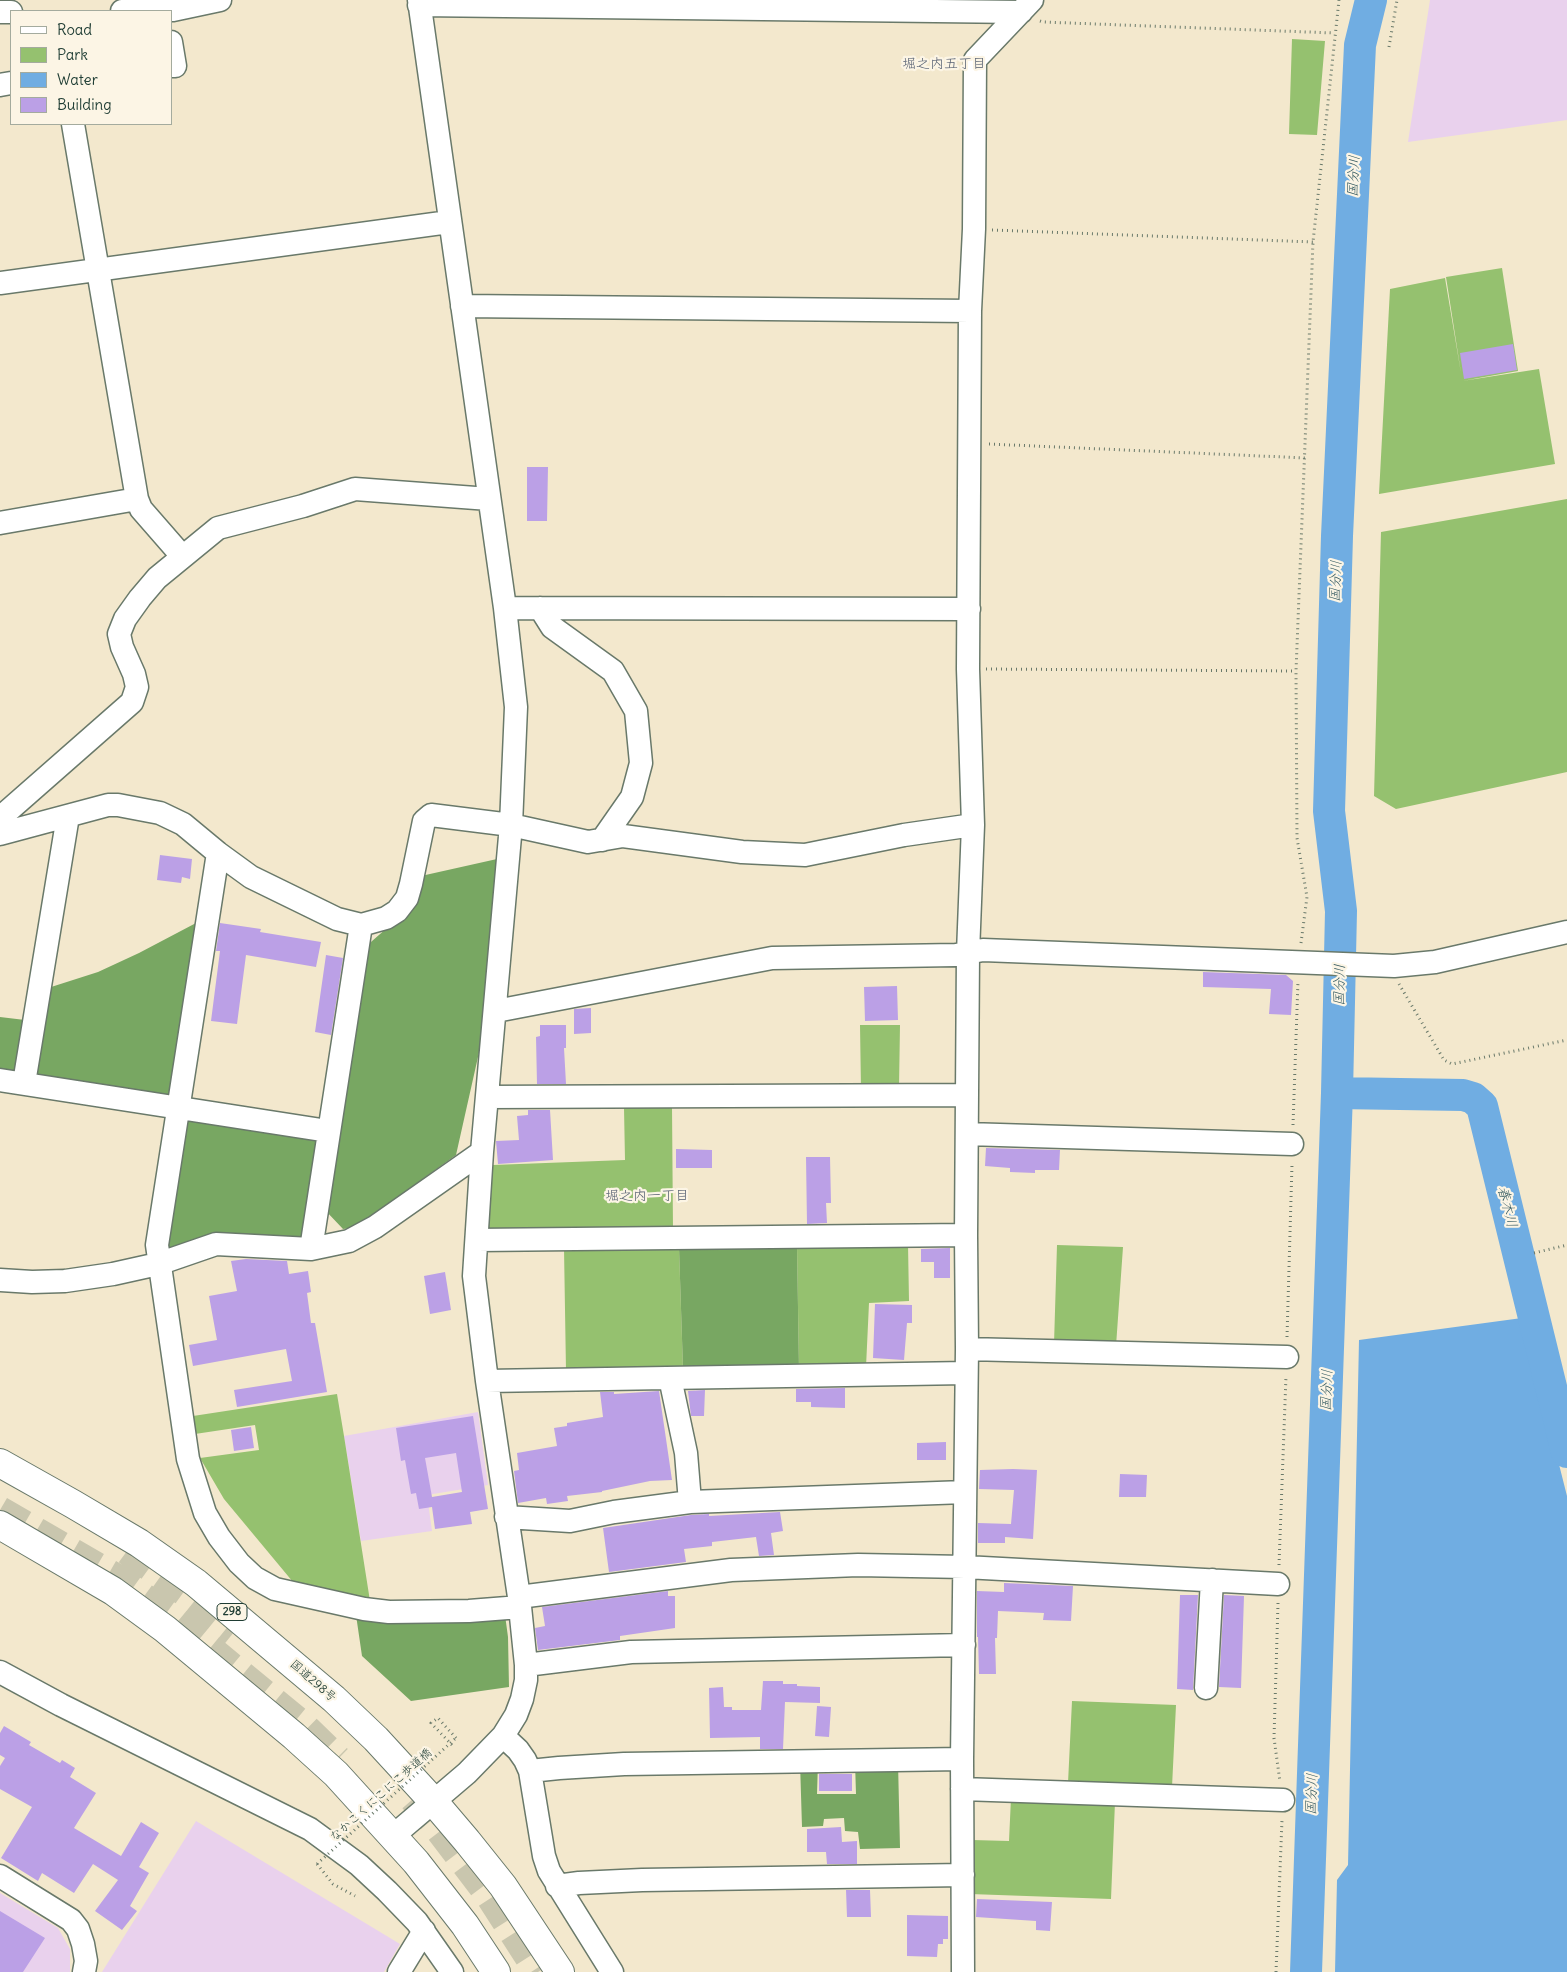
<!DOCTYPE html>
<meta charset="utf-8">
<style>
body{margin:0}
#map{position:relative;width:1567px;height:1972px;overflow:hidden;background:#f3e8cd;font-family:Delius,sans-serif}
canvas{display:block}
.legend{position:absolute;left:10px;top:10px;width:162px;height:115px;box-sizing:border-box;background:#fcf5e5;border:1px solid #a4ab9e;margin:0;padding:6px 9px;list-style:none;font-size:15px;color:#1f3d34}
.legend li{display:flex;align-items:center;gap:10px;height:25px}
.legend b{width:25px;border:1px solid #a4ab9e}
</style>
<div id="map">
<canvas width="1567" height="1972"></canvas>
<ul class="legend">
<li><b style="height:6px;background:#fff"></b>Road</li>
<li><b style="height:14px;background:#95c16f"></b>Park</li>
<li><b style="height:14px;background:#70ade2"></b>Water</li>
<li><b style="height:14px;background:#bba0e6"></b>Building</li>
</ul>
</div>
<script>
const c = document.querySelector('canvas').getContext('2d');
c.lineJoin = 'round';
function fillPath(path, color) { c.fillStyle = color; c.fill(path, 'evenodd'); }
const shape = rows => new Path2D(rows.map(r => 'M' + r).join(''));
function stroke(path, color, width, dash) { c.strokeStyle = color; c.lineWidth = width; c.lineCap = dash ? 'butt' : 'round'; c.setLineDash(dash || []); c.stroke(path); }
function write(font, color, halo, rows, align = 'center') {
  c.font = font + ' Delius,"Klee One",sans-serif'; c.lineWidth = 4.5; c.setLineDash([]); c.textBaseline = 'middle'; c.strokeStyle = halo; c.fillStyle = color; for (const [text, x, y, turn = 0] of rows) {
    c.save(); c.translate(x, y); c.rotate((+turn || 0) * Math.PI / 180); c.textAlign = isNaN(turn) ? turn : align; if (halo) c.strokeText(text, 0, 0); c.fillText(text, 0, 0); c.restore();
  }
}
fillPath(shape([
 [1430,0,1567,0,1567,120,1408,142],
 [478,1412,488,1485,427,1495,432,1531,361,1541,344,1436],
 [196,1821,400,1944,384,1972,102,1972],
 [0,1893,58,1928,70,1949,70,1972,0,1972]
]), '#e9d1ed');
fillPath(shape([
 [1292,39,1325,41,1317,135,1289,134],
 [1502,268,1518,371,1462,381,1539,369,1555,464,1379,494,1390,289,1445,278,1461,373,1446,277],
 [1567,499,1567,772,1396,809,1374,796,1381,532],
 [860,1025,900,1025,899,1087,861,1089],
 [672,1107,673,1230,496,1234,488,1228,493,1165,625,1160,624,1108],
 [908,1244,909,1301,869,1303,866,1367,799,1369,797,1245],
 [1057,1245,1123,1247,1116,1346,1054,1344],
 [564,1248,679,1248,683,1369,566,1371],
 [337,1394,344,1436,370,1601,293,1582,224,1499,200,1458,259,1450,255,1425,195,1434,193,1416],
 [1072,1701,1176,1705,1172,1787,1068,1783],
 [1011,1798,1115,1802,1111,1899,970,1894,972,1840,1009,1841]
]), '#95c16f');
fillPath(shape([
 [497,859,480,1048,456,1155,370,1217,353,1228,343,1229,325,1210,364,948,410,908,421,876],
 [196,923,170,1095,164,1099,38,1080,35,1072,48,988,98,972,139,953],
 [0,1017,25,1020,15,1072,0,1072],
 [182,1119,318,1140,305,1234,297,1239,171,1249,166,1247],
 [797,1245,799,1369,683,1369,679,1248],
 [356,1615,505,1615,508,1637,509,1687,411,1701,362,1656],
 [800,1762,818,1762,817,1794,856,1794,855,1762,898,1762,900,1848,860,1849,858,1832,845,1831,844,1818,824,1819,823,1826,802,1827]
]), '#78a762');
fillPath(shape([
 [1522,1318,1567,1496,1567,1972,1335,1972,1337,1880,1348,1865,1359,1340]
]), '#70ade2');
stroke(shape([
 [1337,1093,1463,1095,1473,1098,1482,1106,1567,1452],
 [1306,1972,1337,1093,1341,911,1329,811,1337,536,1360,45,1371,0]
]), '#70ade2', 32);
fillPath(shape([
 [1513,344,1517,370,1464,379,1460,353],
 [527,467,548,467,547,521,527,521],
 [160,855,192,859,190,879,182,877,181,883,157,880],
 [220,923,261,929,260,932,321,942,316,967,246,955,237,1024,211,1021,220,951,216,951],
 [326,955,343,958,331,1035,315,1032],
 [1203,972,1286,975,1293,981,1291,1015,1269,1014,1271,989,1203,987],
 [897,986,898,1020,865,1021,864,987],
 [591,1008,591,1033,574,1034,574,1009],
 [540,1025,566,1025,566,1048,564,1048,566,1084,537,1084,536,1037,540,1036],
 [528,1110,550,1110,553,1160,498,1164,496,1141,519,1140,517,1116,528,1115],
 [986,1148,1060,1150,1059,1170,1035,1170,1035,1173,1010,1172,1010,1168,985,1166],
 [676,1149,712,1150,712,1168,676,1168],
 [806,1157,830,1157,831,1203,826,1203,827,1223,807,1224],
 [950,1248,950,1278,934,1278,934,1262,921,1262,921,1249],
 [246,1259,287,1261,289,1274,308,1271,311,1292,307,1293,311,1323,315,1323,327,1392,237,1407,234,1390,292,1381,286,1349,193,1366,189,1345,217,1340,209,1296,237,1291,231,1261],
 [445,1272,451,1310,430,1314,424,1276],
 [875,1304,912,1305,912,1323,907,1323,904,1360,873,1358],
 [845,1388,845,1408,811,1407,811,1402,796,1402,796,1389],
 [705,1390,704,1416,691,1416,688,1391],
 [659,1391,672,1480,650,1481,602,1491,602,1492,567,1496,568,1501,547,1504,546,1498,518,1503,514,1471,519,1470,517,1453,557,1446,554,1428,567,1426,567,1423,603,1417,600,1392,614,1392,614,1394],
 [473,1416,488,1509,470,1512,472,1524,435,1529,432,1507,419,1509,416,1493,411,1494,405,1460,401,1461,396,1428],
 [456,1453,462,1492,432,1497,425,1458],
 [251,1427,254,1448,234,1451,231,1430],
 [946,1442,946,1460,917,1460,917,1443],
 [1013,1469,1037,1470,1033,1539,1005,1537,1005,1543,978,1543,978,1523,1011,1524,1014,1490,979,1489,980,1470],
 [1120,1474,1147,1475,1146,1497,1119,1497],
 [780,1512,783,1531,771,1533,774,1555,759,1556,756,1537,712,1542,712,1546,684,1549,686,1562,609,1572,603,1528,691,1515,709,1514,709,1516],
 [1004,1583,1073,1586,1071,1621,1043,1620,1044,1613,998,1611,997,1638,995,1638,996,1674,979,1674,978,1637,977,1637,977,1591,1004,1592],
 [668,1591,668,1596,675,1596,675,1628,620,1636,620,1640,538,1650,535,1628,545,1626,542,1607],
 [1180,1595,1198,1595,1193,1690,1177,1689],
 [1224,1595,1244,1596,1241,1688,1219,1687],
 [763,1681,783,1681,783,1684,797,1684,797,1686,820,1687,820,1703,785,1702,783,1749,760,1749,760,1737,710,1738,709,1688,723,1687,724,1707,732,1707,732,1710,761,1710],
 [817,1706,831,1707,829,1737,815,1736],
 [4,1726,31,1742,29,1745,60,1763,62,1760,75,1768,70,1777,96,1793,74,1828,121,1856,141,1822,159,1833,139,1867,149,1873,130,1906,137,1911,122,1930,95,1911,118,1880,93,1864,74,1893,42,1873,38,1881,1,1858,32,1807,0,1789,0,1766,5,1758,0,1755,0,1733],
 [819,1774,852,1774,852,1791,819,1791],
 [841,1827,842,1842,857,1841,857,1864,827,1864,826,1852,807,1852,807,1829],
 [846,1890,870,1890,871,1917,847,1917],
 [977,1899,1052,1902,1050,1931,1036,1930,1036,1921,976,1917],
 [0,1911,45,1938,23,1972,0,1972],
 [907,1915,948,1916,948,1939,943,1939,943,1944,938,1944,937,1957,907,1956]
]), '#bba0e6');
stroke(shape([
 [0,1510,119,1579,173,1618,303,1725,338,1759],
 [127,1551,188,1595,234,1632],
 [413,1799,433,1822,490,1897,538,1972]
]), '#c9c6ae', 28, [28, 14]);
const minor = shape([
 [419,5,1021,12],
 [122,11,173,10,220,0],
 [0,12,11,12],
 [171,42,175,66,171,66],
 [0,85,11,83],
 [73,124,137,499,141,509,182,556],
 [0,283,449,222],
 [462,306,970,311],
 [0,523,137,499],
 [505,608,969,609],
 [540,608,552,627,613,671,636,711,641,763,632,797,602,840],
 [0,818,132,702,137,687,134,674,122,647,119,634,125,619,140,598,157,578,218,528,303,506,355,489,489,499],
 [0,834,108,805,118,805,160,813,183,824,218,853,251,877,337,919,361,925,386,918,397,911,407,898,411,884,424,821,431,815,511,825,588,842,623,836,742,852,805,855,904,835,973,825],
 [218,853,157,1245,188,1459,205,1513,219,1537,239,1563,255,1578,275,1589,364,1609,389,1612,469,1611,520,1607],
 [496,1011,772,958,956,955,983,950,1394,966,1435,962,1567,932],
 [0,1080,328,1131],
 [24,1083,68,816],
 [487,1097,967,1095],
 [967,1134,1292,1144],
 [477,1240,966,1235],
 [311,1249,361,925],
 [0,1280,32,1282,65,1281,113,1274,158,1264,216,1244,311,1249,349,1241,375,1227,482,1152],
 [967,1349,1287,1357],
 [670,1378,686,1453,690,1502],
 [487,1381,966,1373],
 [506,1517,570,1521,614,1512,690,1502,965,1492],
 [519,1597,731,1570,858,1565,965,1567,1278,1584],
 [526,1665,631,1652,964,1645],
 [0,1672,61,1705,310,1829,359,1865,387,1891,417,1922,452,1972],
 [1206,1688,1212,1580],
 [503,1736,518,1750,525,1760,530,1771,544,1856,549,1871,612,1972],
 [530,1771,559,1768,624,1764,962,1759],
 [962,1789,1283,1800],
 [393,1836,467,1773,503,1736,516,1715,522,1699,526,1680,526,1665,519,1597,487,1381,474,1276,482,1152,511,825,516,707,505,608,419,0],
 [0,1876,71,1920,78,1929,83,1944,86,1961,84,1972],
 [557,1886,579,1883,642,1880,963,1875],
 [399,1972,424,1931],
 [963,1972,962,1759,967,1349,966,1235,968,953,973,825,968,669,970,311,974,229,975,60,1032,0]
]);
const highway = shape([
 [0,1463,73,1504,139,1543,196,1583,334,1699,376,1739,433,1801,467,1841,503,1886,560,1972],
 [0,1525,113,1591,165,1629,294,1736,336,1774,416,1862,465,1925,496,1972]
]);
stroke(minor, '#69796a', 25);
stroke(highway, '#69796a', 30);
stroke(shape([
 [1040,21,1043,22,1334,33],
 [1389,47,1397,0],
 [992,230,1313,242],
 [989,444,1306,458],
 [986,669,1296,671],
 [1301,943,1307,897,1297,838,1296,671,1313,242,1339,0],
 [1399,984,1444,1060,1452,1064,1567,1040],
 [1293,1125,1298,981],
 [1534,1253,1567,1245],
 [1287,1337,1292,1164],
 [1279,1565,1286,1376],
 [1278,1603,1274,1738,1280,1782],
 [452,1745,431,1723,438,1718,456,1738],
 [317,1864,333,1884,355,1896],
 [1276,1972,1282,1820]
]), '#69796a', 3, [1, 4]);
stroke(minor, '#fff', 22);
stroke(highway, '#fff', 28);
stroke(shape([
 [317,1864,456,1738]
]), '#69796a', 3, [1, 4]);
for (const [x, y, w] of [
 [232,1612,30]
]) { const box = new Path2D(); box.roundRect(x - w / 2, y - 8.5, w, 17, 4); c.fillStyle = '#fcf5e5'; c.fill(box); stroke(box, '#1f3d34', 1); }
write('bold 11px', '#1f3d34', null, [
 ["298",232,1612]
]);
write('12px', '#1f3d34', '#fcf5e5', [
 ["国道298号",313,1681,41],
 ["なかこくにこにこ歩道橋",381,1795,-42]
]);
write('14px', '#566072', '#fcf5e5', [
 ["堀之内五丁目",944,64],
 ["堀之内一丁目",647,1196]
]);
write('italic 14px', '#335960', '#fcf5e5', [
 ["国分川",1354,176,-87],
 ["国分川",1336,581,-88],
 ["国分川",1340,985,-89],
 ["春木川",1507,1207,76],
 ["国分川",1327,1390,-88],
 ["国分川",1312,1794,-88]
]);
</script>
